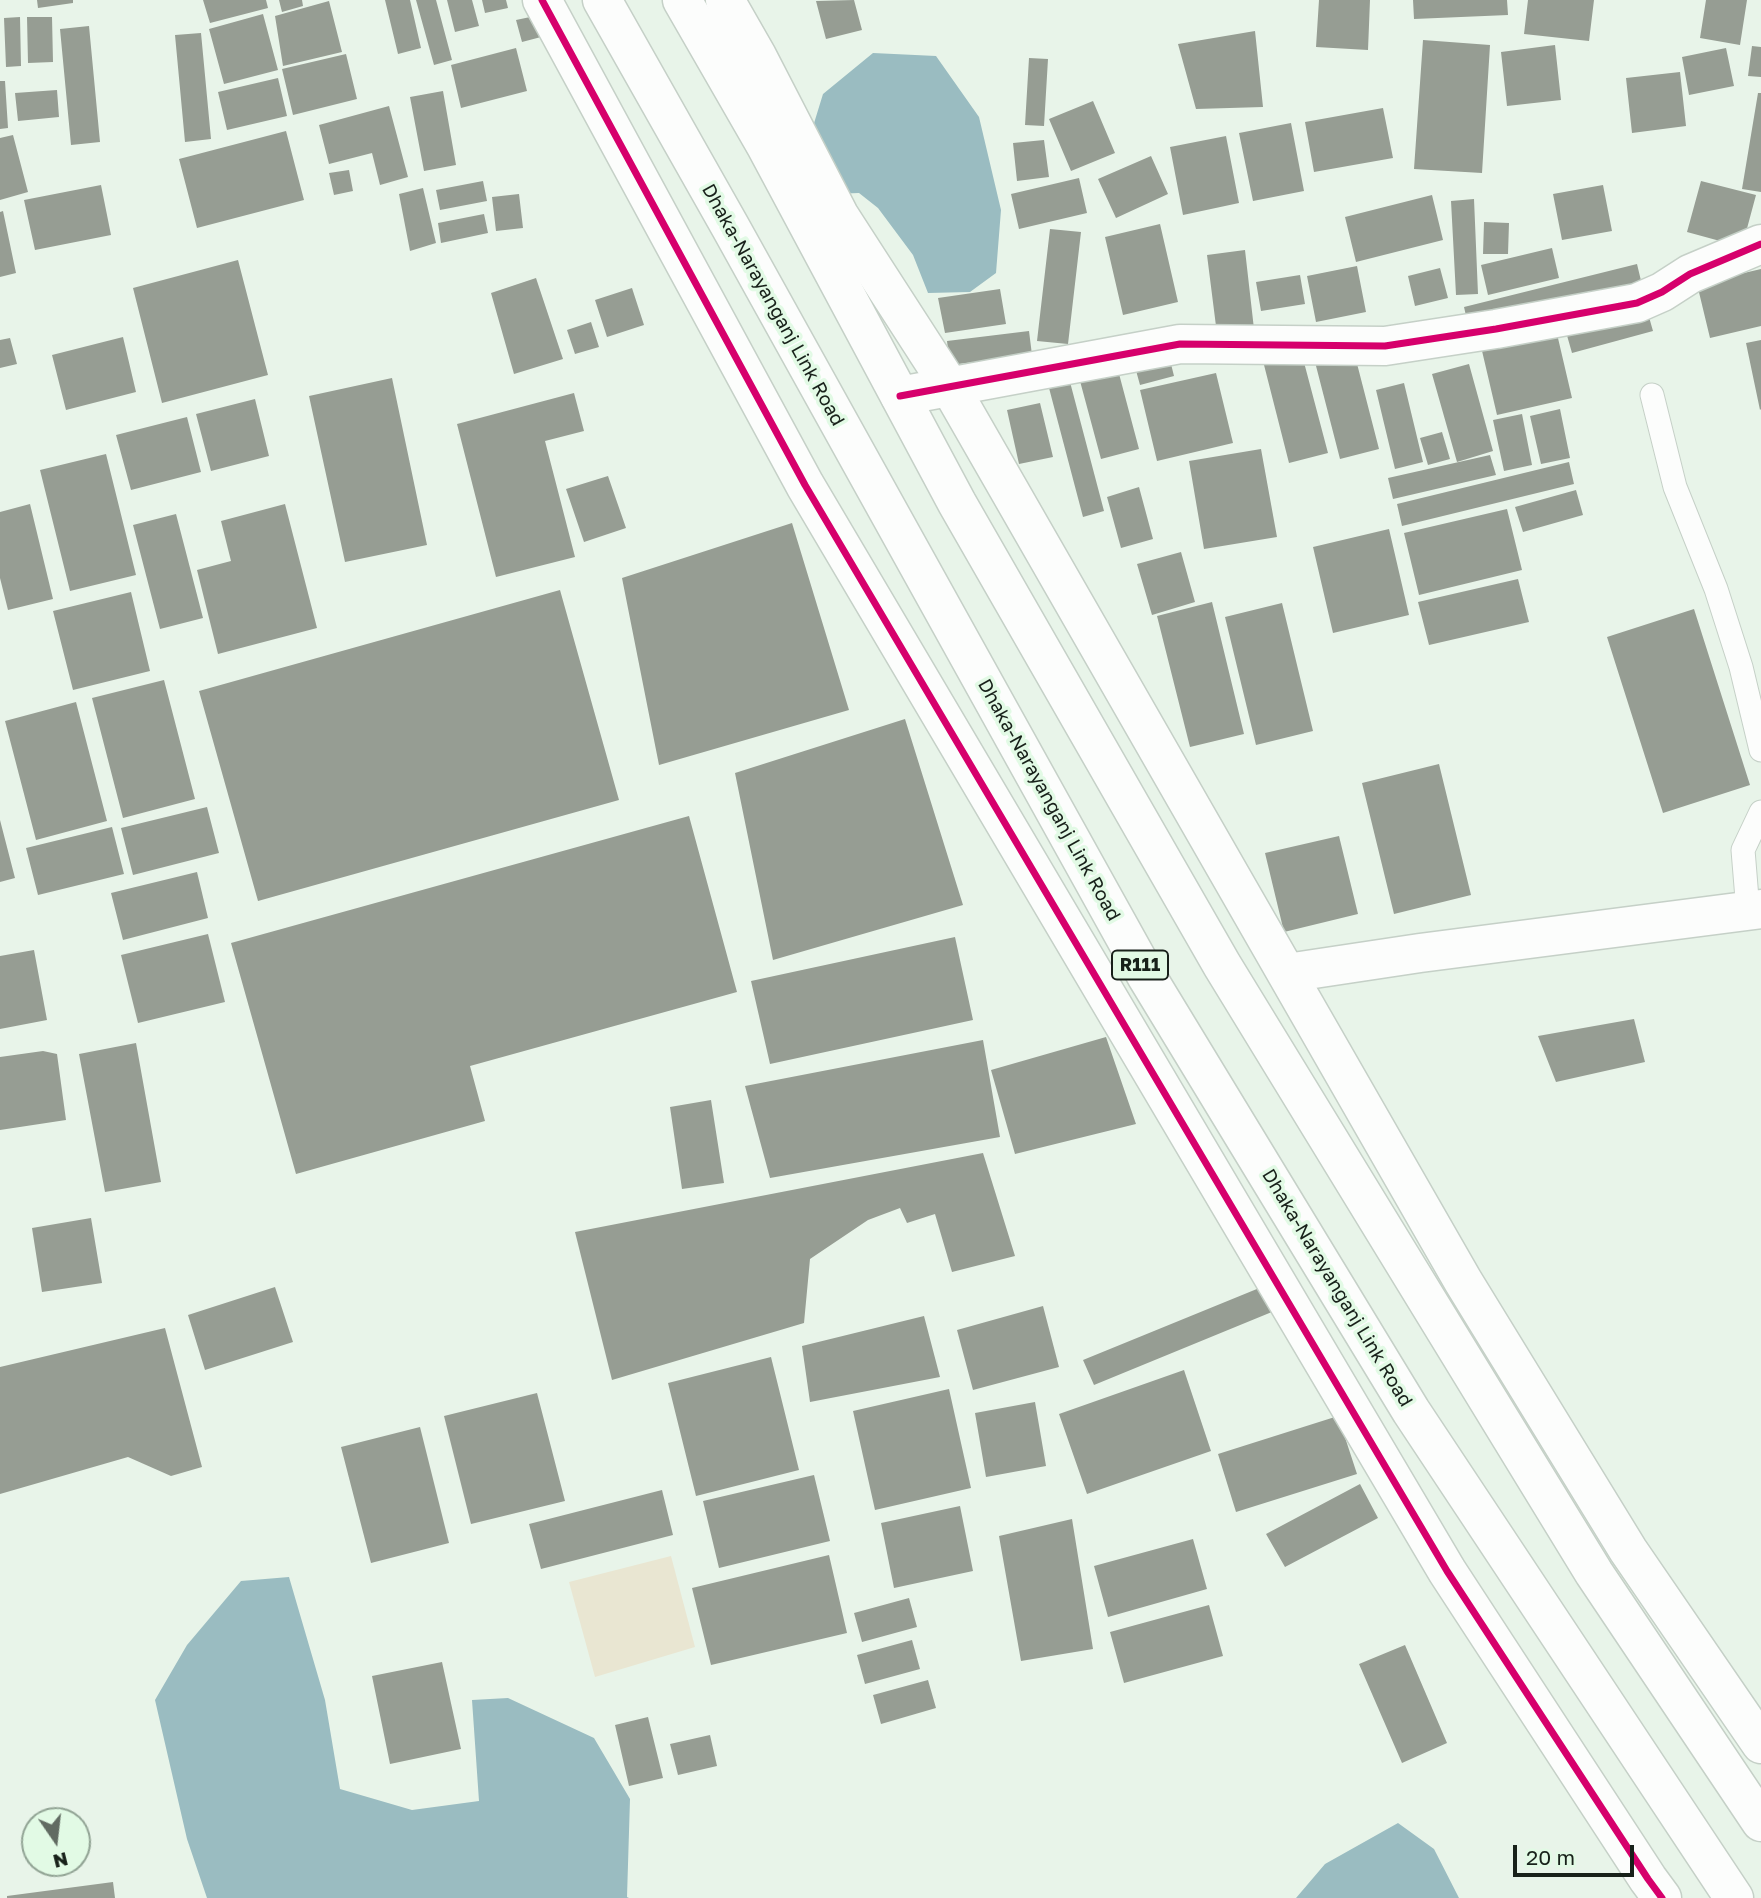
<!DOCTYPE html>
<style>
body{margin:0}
#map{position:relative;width:1761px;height:1898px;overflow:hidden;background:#e8f4e9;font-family:"Golos Text",sans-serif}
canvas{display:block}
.north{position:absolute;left:21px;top:1807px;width:70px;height:70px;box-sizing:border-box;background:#e2fae5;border:2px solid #91a394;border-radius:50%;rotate:166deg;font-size:19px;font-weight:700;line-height:28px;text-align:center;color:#18211a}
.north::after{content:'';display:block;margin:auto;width:24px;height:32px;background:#616b62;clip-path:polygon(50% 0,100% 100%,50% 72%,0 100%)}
.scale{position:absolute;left:1513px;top:1845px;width:121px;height:32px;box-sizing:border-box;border:4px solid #18211a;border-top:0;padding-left:9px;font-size:21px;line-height:24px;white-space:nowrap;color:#18211a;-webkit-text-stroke:5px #e2fae5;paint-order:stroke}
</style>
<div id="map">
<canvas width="1761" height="1898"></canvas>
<div class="north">N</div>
<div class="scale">20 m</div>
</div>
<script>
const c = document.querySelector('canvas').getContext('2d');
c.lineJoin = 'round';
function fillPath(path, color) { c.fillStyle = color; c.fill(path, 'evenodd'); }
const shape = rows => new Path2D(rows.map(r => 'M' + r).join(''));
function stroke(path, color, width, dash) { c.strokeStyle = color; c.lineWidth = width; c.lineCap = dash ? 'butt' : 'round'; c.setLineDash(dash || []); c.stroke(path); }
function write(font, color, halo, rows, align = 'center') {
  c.font = font + ' "Golos Text",sans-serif'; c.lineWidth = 7; c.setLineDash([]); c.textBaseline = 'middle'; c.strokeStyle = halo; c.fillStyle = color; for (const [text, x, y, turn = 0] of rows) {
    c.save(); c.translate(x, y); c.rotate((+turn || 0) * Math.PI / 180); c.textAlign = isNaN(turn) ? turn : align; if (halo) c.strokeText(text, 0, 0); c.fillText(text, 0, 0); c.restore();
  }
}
fillPath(shape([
 [671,1556,695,1647,595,1677,569,1582]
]), '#e9e6d2');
fillPath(shape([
 [873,53,936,56,979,117,1001,210,996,273,970,292,928,293,913,255,878,208,859,193,832,194,811,133,823,94],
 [289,1577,325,1700,340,1789,412,1810,479,1801,472,1700,508,1698,594,1738,630,1799,627,1897,629,1898,207,1898,187,1839,155,1700,187,1645,241,1581],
 [1398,1823,1434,1849,1459,1898,1296,1898,1325,1864]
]), '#9abcc1');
fillPath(shape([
 [37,0,73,0,73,3,38,8],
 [203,0,266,0,268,8,210,23],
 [279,0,302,0,303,6,282,12],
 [385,0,410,0,421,48,398,54],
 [416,0,436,0,452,60,434,65],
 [447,0,472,0,479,26,455,32],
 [482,0,506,0,508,8,485,13],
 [854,0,862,30,826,39,816,1],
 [1319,0,1370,0,1368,50,1316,47],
 [1413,0,1507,0,1508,15,1414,19],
 [1528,0,1594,0,1589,41,1524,34],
 [1706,0,1747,0,1740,45,1700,38],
 [329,1,342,52,283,66,275,16],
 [263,14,278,70,224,84,209,29],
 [535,16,541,37,522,42,516,20],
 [20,17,21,66,6,67,4,18],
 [27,17,52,17,53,62,28,63],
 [89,26,100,142,71,145,60,29],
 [1255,31,1263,107,1196,109,1178,44],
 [201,33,211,139,185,142,175,35],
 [1423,40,1490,45,1482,173,1414,169],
 [1555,45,1561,100,1507,106,1501,52],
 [1752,46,1761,47,1761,77,1748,76],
 [516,48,527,91,461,108,451,65],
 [1726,48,1734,86,1689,95,1682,57],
 [346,54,357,99,293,115,282,69],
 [1029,58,1048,59,1044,126,1025,125],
 [1680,72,1686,126,1632,133,1626,78],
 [278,78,287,116,227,130,218,92],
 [0,81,5,81,8,128,0,129],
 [57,90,59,117,18,121,15,93],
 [443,91,456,165,424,171,410,97],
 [1758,93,1761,93,1761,192,1742,189],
 [1093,101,1115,153,1071,171,1049,119],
 [389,106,408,177,380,185,372,153,329,164,319,125],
 [1383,108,1393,158,1314,172,1305,122],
 [1291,123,1304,191,1253,201,1239,133],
 [286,131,304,200,197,228,179,159],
 [13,135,28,192,0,200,0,138],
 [1226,136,1239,203,1183,215,1170,147],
 [1044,140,1049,177,1017,181,1013,143],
 [1151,156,1168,194,1116,218,1098,179],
 [349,170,353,191,334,195,329,173],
 [1079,178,1087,213,1019,229,1011,194],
 [483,181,487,201,440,210,436,190],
 [1701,181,1756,195,1742,247,1687,232],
 [101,185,111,235,35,250,24,200],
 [1603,185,1612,231,1562,240,1553,194],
 [423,188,436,243,410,251,399,194],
 [519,194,523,228,496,231,492,197],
 [1432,195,1443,240,1356,262,1345,217],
 [1474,199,1478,294,1456,295,1451,201],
 [3,211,16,273,0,277,0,212],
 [484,214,488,233,441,243,438,223],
 [1484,222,1509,223,1508,254,1483,254],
 [1160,224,1178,302,1123,315,1105,237],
 [1050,229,1081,232,1068,344,1037,341],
 [1552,248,1559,278,1488,295,1481,265],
 [1245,250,1254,329,1217,334,1207,255],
 [238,260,268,375,162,403,133,288],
 [1637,264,1643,289,1470,333,1464,307],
 [1357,266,1366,312,1316,322,1307,276],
 [1440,268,1448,298,1415,306,1408,276],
 [1761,269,1761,326,1710,338,1697,284],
 [1300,275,1305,304,1261,311,1256,282],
 [536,278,563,359,514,374,491,293],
 [632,288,644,325,607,337,595,300],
 [1000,289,1006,324,945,333,938,298],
 [1647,310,1653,331,1572,353,1566,332],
 [1554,321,1572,398,1497,415,1479,338],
 [591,322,599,347,575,354,567,330],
 [1029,331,1032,355,950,365,947,341],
 [123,337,136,392,66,410,52,355],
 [10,338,17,364,0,368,0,340],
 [1761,340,1761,409,1760,410,1746,343],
 [1167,348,1174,376,1140,385,1132,356],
 [1301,351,1328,453,1289,463,1263,361],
 [1354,352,1379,449,1340,459,1315,362],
 [1469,364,1493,451,1457,462,1432,374],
 [1118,370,1139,449,1101,459,1080,381],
 [1216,373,1233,443,1157,461,1140,390],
 [392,378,427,545,345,562,309,396],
 [1070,382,1104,511,1083,517,1049,388],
 [1404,383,1423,462,1395,469,1376,390],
 [574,393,584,431,545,441,575,557,496,577,457,424],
 [255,399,269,456,211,471,196,414],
 [1040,403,1053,457,1019,464,1007,410],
 [1560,409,1570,458,1541,464,1530,416],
 [1522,414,1532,465,1504,471,1493,420],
 [187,417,201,472,131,490,116,435],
 [1442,432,1450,459,1428,465,1420,438],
 [1261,449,1277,537,1204,549,1189,461],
 [106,454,136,575,70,591,40,470],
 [1490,455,1496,475,1393,499,1388,478],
 [1569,462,1574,484,1402,526,1397,504],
 [608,476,626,528,584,542,566,489],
 [1139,487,1153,539,1121,548,1107,497],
 [1576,490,1583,515,1523,532,1515,507],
 [30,504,53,599,8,610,0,578,0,512],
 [285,504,317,628,218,654,197,570,231,561,221,521],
 [1507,509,1522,570,1419,595,1404,533],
 [176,514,203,618,160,629,133,525],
 [792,523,849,710,659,765,622,578],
 [1389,529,1409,615,1333,633,1313,547],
 [1181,552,1195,602,1152,615,1137,564],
 [1518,579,1529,622,1429,645,1418,602],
 [560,590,619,800,258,901,199,691],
 [131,592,150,671,73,690,53,611],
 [1212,602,1244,734,1190,747,1157,616],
 [1282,603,1313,731,1256,745,1225,617],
 [1694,609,1750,785,1663,813,1607,637],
 [164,680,195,799,123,818,92,698],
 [76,702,107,821,36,840,5,721],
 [905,719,963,905,773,960,735,773],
 [1439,764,1471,895,1394,914,1362,783],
 [207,807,219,853,133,875,121,828],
 [689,816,737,992,470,1066,485,1121,296,1174,231,943],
 [0,820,15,878,0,882],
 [112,827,124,874,38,895,26,848],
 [1339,836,1358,914,1284,932,1265,853],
 [197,872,208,918,123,940,111,893],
 [208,934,225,1002,138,1023,121,955],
 [955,937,973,1020,770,1064,751,981],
 [34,950,47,1020,0,1029,0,956],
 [1634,1019,1645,1062,1556,1082,1538,1036],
 [1106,1037,1136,1124,1015,1154,991,1070],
 [983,1040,1000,1137,770,1178,745,1086],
 [136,1043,161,1182,105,1192,79,1054],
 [43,1051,57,1054,66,1120,0,1130,0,1057],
 [711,1100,724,1183,682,1189,670,1107],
 [983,1153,1015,1256,952,1272,935,1214,907,1223,900,1208,868,1220,810,1259,804,1323,612,1380,575,1232],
 [91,1218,102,1283,42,1292,32,1228],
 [1274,1282,1284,1307,1094,1385,1083,1360],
 [275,1287,293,1342,205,1370,188,1315],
 [1043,1306,1059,1367,973,1390,957,1330],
 [924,1316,940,1377,810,1402,802,1346],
 [165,1328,202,1467,171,1476,128,1457,0,1494,0,1367],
 [771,1357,799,1470,696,1496,668,1383],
 [1184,1370,1211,1451,1087,1494,1059,1414],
 [949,1389,971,1488,875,1510,853,1411],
 [537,1393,565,1501,471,1524,444,1416],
 [1035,1402,1046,1466,986,1477,975,1413],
 [1338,1416,1357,1474,1236,1512,1218,1454],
 [420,1427,449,1543,371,1563,341,1447],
 [814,1475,830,1541,719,1568,703,1501],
 [1360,1484,1378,1518,1285,1567,1266,1534],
 [662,1490,673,1535,541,1569,529,1524],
 [960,1506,973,1571,894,1588,881,1523],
 [1072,1519,1093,1649,1021,1661,999,1536],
 [1193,1539,1207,1589,1108,1617,1094,1566],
 [829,1555,847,1633,711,1665,692,1588],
 [909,1598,917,1627,862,1642,854,1613],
 [1209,1605,1223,1656,1124,1683,1110,1632],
 [912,1640,920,1669,865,1684,857,1655],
 [1405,1645,1447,1743,1402,1763,1359,1664],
 [442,1662,461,1749,390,1764,372,1676],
 [928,1680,936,1708,881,1724,873,1695],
 [648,1717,663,1778,629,1786,615,1725],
 [710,1735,717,1766,678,1775,670,1744],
 [113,1882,115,1898,7,1898,7,1896]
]), '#969d93');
const lane = shape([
 [1652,395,1675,487,1716,589,1741,667,1761,750],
 [1748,911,1743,850,1761,812]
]);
const street = shape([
 [900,396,1180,344,1385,346,1496,329,1637,303,1662,292,1690,274,1761,244],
 [1287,973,1420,953,1761,909]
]);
const secondary = shape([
 [542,0,805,485,1447,1571,1648,1879,1662,1898],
 [725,0,757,56,839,215,950,387,1463,1281,1628,1550,1761,1744]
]);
const primary = shape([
 [602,0,731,228,1147,977,1411,1411,1734,1898],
 [682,0,766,146,957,503,1222,965,1594,1573,1761,1822]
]);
stroke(lane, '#c5d0c7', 25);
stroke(street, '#c5d0c7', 41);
stroke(secondary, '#c5d0c7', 41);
stroke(primary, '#c5d0c7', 41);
stroke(lane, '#fcfdfc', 23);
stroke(street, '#fcfdfc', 38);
stroke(secondary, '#fcfdfc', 38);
stroke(primary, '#fcfdfc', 38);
stroke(shape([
 [542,0,805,485,1447,1571,1648,1879,1662,1898],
 [900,396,1180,344,1385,346,1496,329,1637,303,1662,292,1690,274,1761,244]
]), '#d6006c', 7);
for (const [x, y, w] of [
 [1140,965,56]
]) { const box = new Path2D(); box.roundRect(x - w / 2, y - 14.5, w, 29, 5); c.fillStyle = '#e2fae5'; c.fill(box); stroke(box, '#18211a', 2); }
write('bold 18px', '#18211a', null, [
 ["R111",1140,965]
]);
write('19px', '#18211a', '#e2fae5', [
 ["Dhaka-Narayanganj Link Road",773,305,61],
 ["Dhaka-Narayanganj Link Road",1049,800,61],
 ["Dhaka-Narayanganj Link Road",1337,1288,59]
]);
</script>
